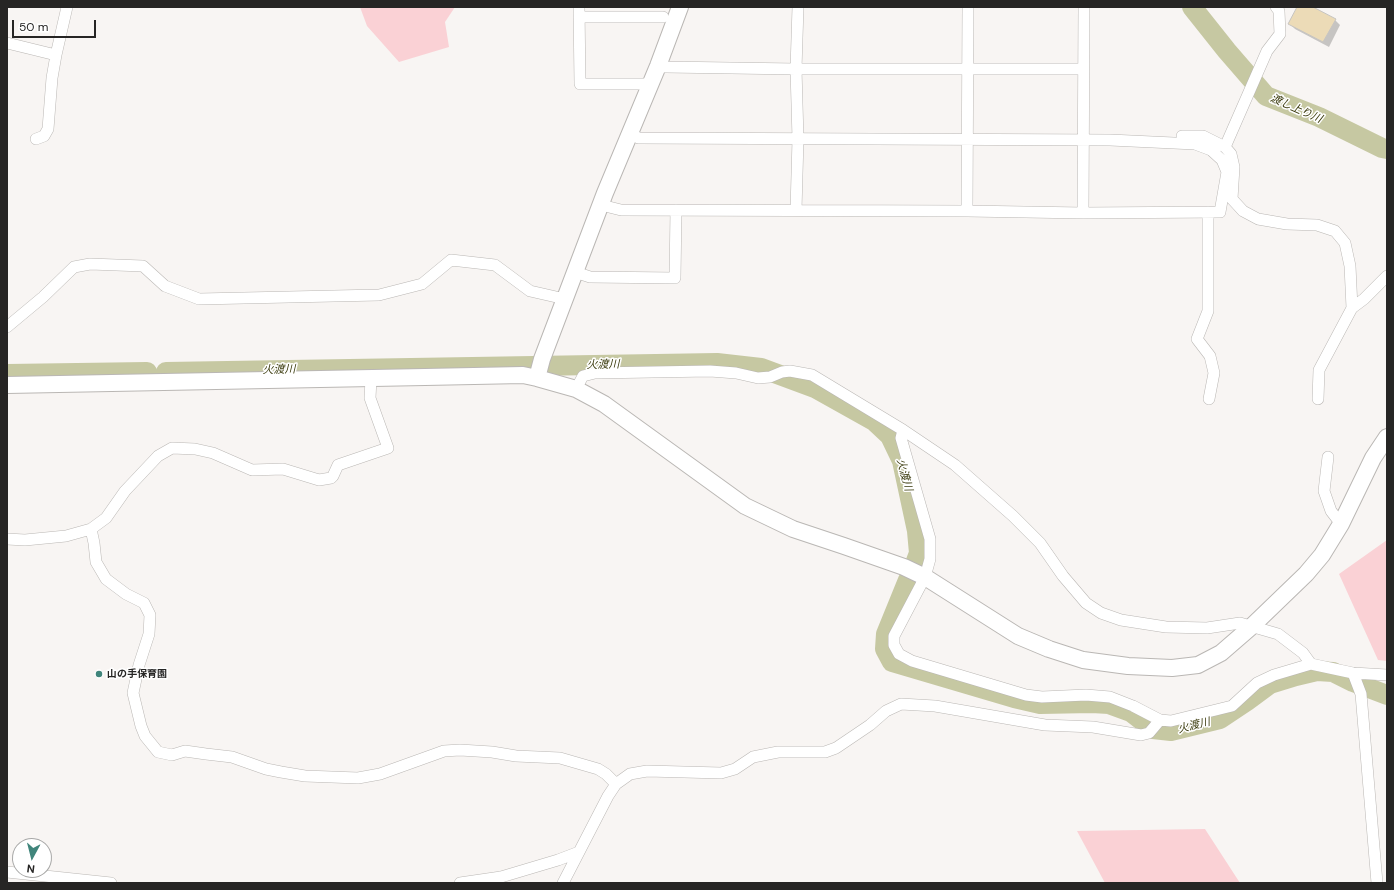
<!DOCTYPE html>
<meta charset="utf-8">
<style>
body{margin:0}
#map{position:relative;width:1394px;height:890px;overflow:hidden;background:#f8f5f3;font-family:"DM Sans",sans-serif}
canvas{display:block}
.frame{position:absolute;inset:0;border:8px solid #262524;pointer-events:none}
.north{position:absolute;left:12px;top:838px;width:40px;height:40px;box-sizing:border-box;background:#fff;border:1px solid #a8a8a7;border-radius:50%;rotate:187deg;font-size:11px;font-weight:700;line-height:16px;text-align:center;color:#262524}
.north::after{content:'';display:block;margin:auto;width:14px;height:18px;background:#40857b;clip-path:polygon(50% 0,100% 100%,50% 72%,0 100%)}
.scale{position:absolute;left:12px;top:20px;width:84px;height:18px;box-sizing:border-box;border:2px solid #262524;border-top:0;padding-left:5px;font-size:12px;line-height:14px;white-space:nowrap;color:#262524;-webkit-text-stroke:3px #fff;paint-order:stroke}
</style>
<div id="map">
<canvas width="1394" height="890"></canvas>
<div class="frame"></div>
<div class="north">N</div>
<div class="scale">50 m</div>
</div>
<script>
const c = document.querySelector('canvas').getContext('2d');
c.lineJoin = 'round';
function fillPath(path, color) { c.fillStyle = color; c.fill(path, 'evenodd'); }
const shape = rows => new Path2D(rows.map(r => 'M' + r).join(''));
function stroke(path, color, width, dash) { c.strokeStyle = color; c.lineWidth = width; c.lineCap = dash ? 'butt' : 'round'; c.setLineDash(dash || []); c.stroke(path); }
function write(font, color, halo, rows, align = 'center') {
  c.font = font + ' "DM Sans","Noto Sans JP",sans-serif'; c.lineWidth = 3; c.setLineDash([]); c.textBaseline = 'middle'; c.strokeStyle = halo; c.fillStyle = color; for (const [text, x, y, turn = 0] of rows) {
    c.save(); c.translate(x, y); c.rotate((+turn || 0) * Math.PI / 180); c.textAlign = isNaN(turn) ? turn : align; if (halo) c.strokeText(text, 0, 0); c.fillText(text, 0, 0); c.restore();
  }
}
fillPath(shape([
 [360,7,455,7,445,22,449,47,399,62,367,26],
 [1387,540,1387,661,1378,660,1339,574],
 [1205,829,1240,883,1105,883,1077,831]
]), '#fad1d5');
fillPath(shape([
 [1298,7,1311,7,1335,20,1340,25,1329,47,1295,29,1289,23]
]), '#0003');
stroke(shape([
 [1192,7,1227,51,1266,96,1319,117,1382,148,1387,149],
 [166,372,717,363,761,368,815,388,874,421,890,436,902,461,917,531,919,553,916,561],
 [7,374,147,372],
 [908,580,886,634,885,649,892,662,1014,698,1040,704,1092,703,1109,704,1131,712,1153,729,1171,731,1220,719,1247,701,1270,684,1296,676,1317,671,1333,672,1353,682,1387,695]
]), '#c6c8a2', 20);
const building = shape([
 [1297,7,1313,7,1336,19,1323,42,1288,24,1297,7]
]);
fillPath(building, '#ecdbb7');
stroke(building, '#c6c4c1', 1);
const street = shape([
 [579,7,580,84,649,84],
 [579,17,663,17],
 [7,43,56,55],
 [658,66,666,67,796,69,1083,69],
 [1182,136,1203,136,1225,147,1231,154,1234,167,1232,199,1243,211,1258,219,1287,224,1317,225,1335,231,1345,243,1350,266,1352,308],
 [36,139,44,136,48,129,52,78,56,55,67,7],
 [1225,147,1267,51,1280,34,1279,11,1276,7],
 [601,205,621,210,967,211,1083,213,1220,212,1227,172,1222,160,1211,150,1195,144,1110,140,639,138,628,134],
 [796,210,798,139,796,69,798,7],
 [967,211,968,7],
 [1208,212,1208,311,1197,339,1210,356,1214,373,1209,399],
 [1083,213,1084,7],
 [575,272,590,277,675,278,676,210],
 [7,327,43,297,74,267,90,264,143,266,165,286,199,299,379,295,422,284,451,260,495,265,530,291,565,299],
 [576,389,583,376,595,373,710,371,736,373,758,378,770,377,782,372,790,371,812,375,903,430,955,465,1013,516,1040,543,1063,576,1086,603,1101,613,1121,620,1166,627,1207,628,1240,623,1278,634,1303,653,1311,664],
 [1318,399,1319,370,1352,308,1364,299,1387,276],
 [903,430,901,438,930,539,930,559,925,577,894,636,894,645,899,654,912,661,1026,695,1042,697,1086,695,1110,697,1133,706,1160,720,1171,721,1232,706,1257,683,1274,675,1311,664,1353,673,1387,675],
 [1328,457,1324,491,1331,511,1341,524],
 [91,529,94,543,96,562,106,579,126,594,144,603,150,615,149,634,139,665,133,693,141,726,145,736,158,752,172,755,185,751,206,754,232,757,266,769,281,772,305,776,358,778,380,774,444,751,460,750,492,752,516,756,560,758,598,769,606,774,616,784],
 [7,539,25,540,66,536,91,529,106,518,125,491,158,456,172,448,195,449,213,453,252,470,283,469,319,480,331,478,333,476,338,465,388,448,370,398,371,379],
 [1353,673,1361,694,1377,883],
 [7,872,111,883],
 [460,883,501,877,558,860,579,852],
 [563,883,608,796,616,784,630,774,647,771,721,773,735,769,753,757,778,752,825,752,836,748,870,725,886,711,901,704,935,706,1045,725,1093,727,1141,735,1149,733,1160,720]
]);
const secondary = shape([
 [537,378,542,359,605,193,658,66,680,7],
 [7,385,425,377,523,375,537,378,576,389,604,404,745,506,793,529,844,546,904,567,925,577,1018,636,1049,649,1083,660,1128,666,1172,668,1198,665,1221,653,1251,627,1306,574,1322,555,1341,524,1373,458,1387,437]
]);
stroke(street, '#bab7b4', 12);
stroke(secondary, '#bab7b4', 18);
stroke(street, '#fff', 11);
stroke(secondary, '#fff', 16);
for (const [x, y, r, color] of [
 [99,674,4,"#40857b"]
]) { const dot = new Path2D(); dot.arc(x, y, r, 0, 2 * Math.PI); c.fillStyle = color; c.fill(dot); stroke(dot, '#fff', 1.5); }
write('bold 10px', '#262524', '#fff', [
 ["山の手保育園",107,674]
], 'left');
write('italic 11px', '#39390b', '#fff', [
 ["渡し上り川",1296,109,24],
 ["火渡川",603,365,-1],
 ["火渡川",279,370,-1],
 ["火渡川",904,475,75],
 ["火渡川",1194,726,-14]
]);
</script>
